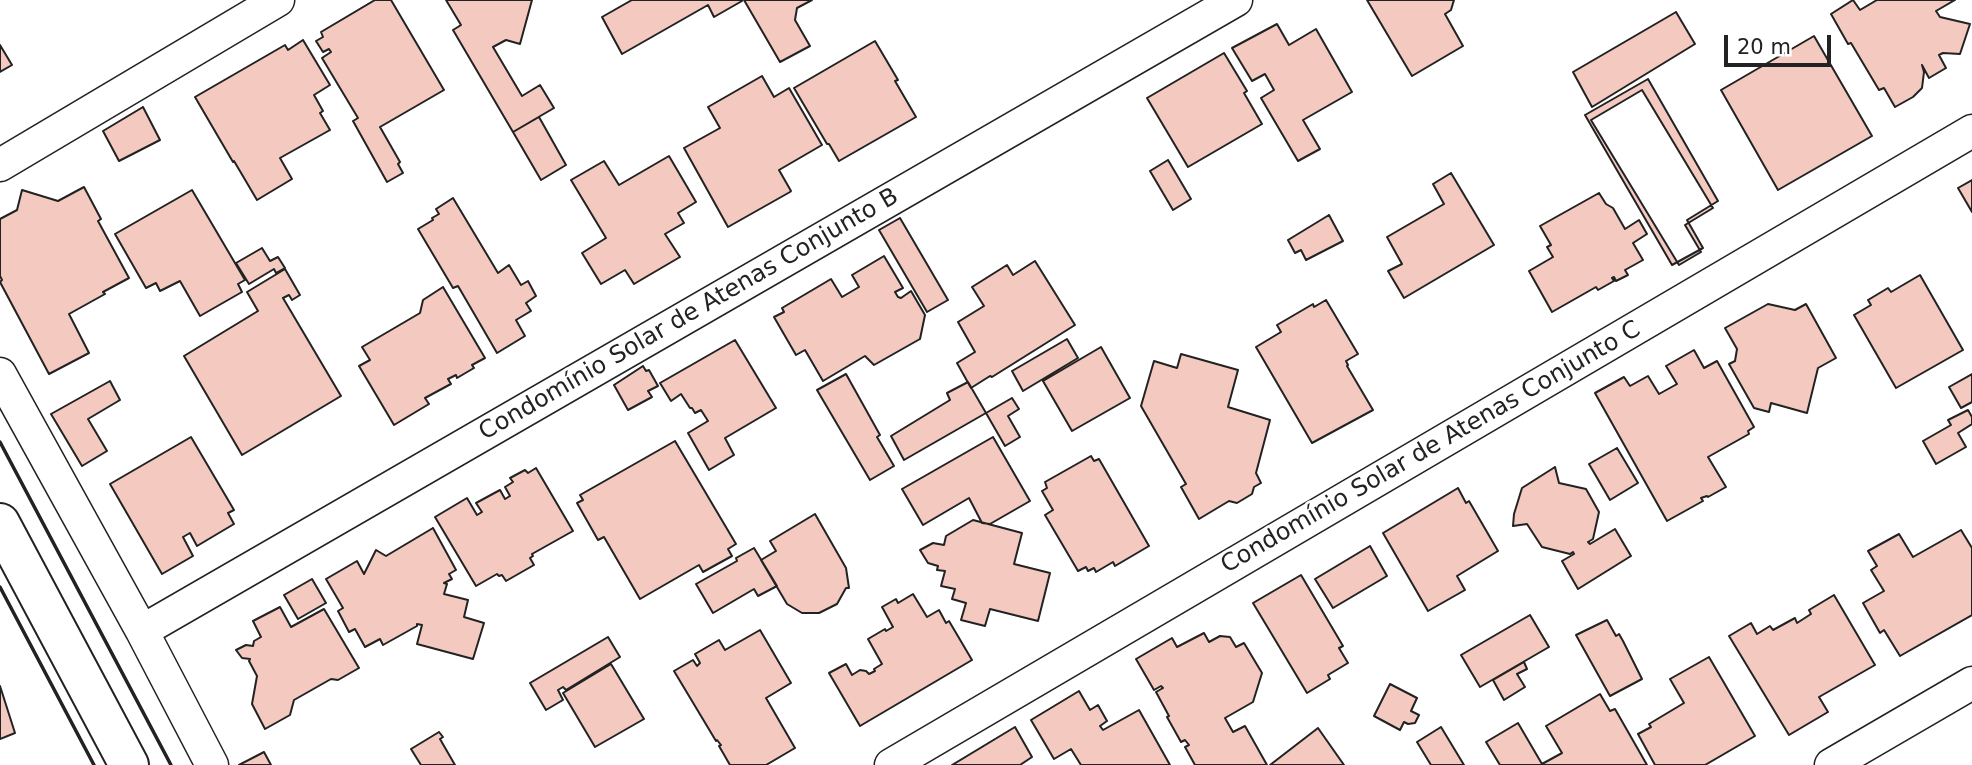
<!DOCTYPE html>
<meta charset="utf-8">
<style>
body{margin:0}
#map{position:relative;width:1972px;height:765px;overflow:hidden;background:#fff;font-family:"DejaVu Sans",sans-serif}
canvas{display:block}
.scale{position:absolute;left:1724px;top:35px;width:107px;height:32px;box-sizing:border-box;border:4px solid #222;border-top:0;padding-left:9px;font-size:21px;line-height:24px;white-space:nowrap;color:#222;-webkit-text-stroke:5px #fff;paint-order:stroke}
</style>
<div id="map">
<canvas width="1972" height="765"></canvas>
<div class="scale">20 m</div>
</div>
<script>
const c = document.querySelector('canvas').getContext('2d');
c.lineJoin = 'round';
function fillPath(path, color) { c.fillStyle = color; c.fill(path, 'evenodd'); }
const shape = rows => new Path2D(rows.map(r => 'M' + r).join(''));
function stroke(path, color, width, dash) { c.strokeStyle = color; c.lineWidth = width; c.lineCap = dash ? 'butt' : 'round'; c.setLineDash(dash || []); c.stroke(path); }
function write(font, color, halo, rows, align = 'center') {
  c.font = font + ' "DejaVu Sans",sans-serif'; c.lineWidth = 5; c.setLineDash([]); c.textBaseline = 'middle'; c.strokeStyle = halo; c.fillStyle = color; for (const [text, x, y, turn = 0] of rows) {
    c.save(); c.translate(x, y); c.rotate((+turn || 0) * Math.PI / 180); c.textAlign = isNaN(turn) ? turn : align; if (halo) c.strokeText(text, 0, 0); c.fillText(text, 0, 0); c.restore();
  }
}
const building = shape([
 [375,0,391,0,444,90,380,127,400,162,398,164,403,173,387,182,353,121,358,118,322,58,331,52,329,49,323,52,316,41,323,37,321,32,375,0],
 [446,0,532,0,520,44,506,40,493,47,522,96,540,85,554,108,513,132,453,30,461,25,446,0],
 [632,0,742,0,742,1,714,17,708,5,622,54,602,17,632,0],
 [744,0,812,0,797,8,795,20,810,46,780,62,744,0],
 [1367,0,1454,0,1451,10,1445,14,1463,46,1412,76,1367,0],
 [1853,0,1860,10,1877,0,1955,0,1936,11,1940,17,1970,24,1960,54,1943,53,1939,55,1946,68,1929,78,1922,65,1924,72,1922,88,1913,97,1895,107,1884,88,1879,90,1851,43,1848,44,1831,14,1853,0],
 [1676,12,1695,44,1592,107,1573,72,1676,12],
 [1277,24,1289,45,1316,29,1352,92,1303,120,1320,149,1298,161,1261,98,1274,90,1265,74,1252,81,1232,48,1277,24],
 [1814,36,1872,136,1778,190,1721,90,1814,36],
 [303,40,330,85,314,95,323,111,320,113,330,130,280,158,292,179,257,200,234,161,233,162,195,97,285,45,288,50,303,40],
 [875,41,898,80,895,81,916,117,839,161,829,144,827,144,794,88,875,41],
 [0,45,12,65,0,72,0,45],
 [1224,53,1247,91,1244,93,1262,124,1188,167,1147,98,1224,53],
 [762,76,774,97,789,88,822,145,779,170,791,191,790,192,728,227,684,148,720,128,708,107,762,76],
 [1648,79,1718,201,1687,220,1703,248,1672,265,1585,115,1648,79],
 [1642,90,1713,208,1685,225,1701,252,1679,265,1591,120,1642,90],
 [143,107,160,140,119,161,103,131,143,107],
 [539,117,566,165,541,180,513,132,539,117],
 [669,156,696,202,678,213,684,223,665,234,680,257,634,284,625,270,601,284,582,253,606,238,571,180,604,161,619,185,669,156],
 [1168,160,1191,199,1173,210,1150,171,1168,160],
 [1451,173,1494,245,1404,298,1388,271,1402,264,1387,237,1444,204,1433,184,1451,173],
 [1972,180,1972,212,1958,188,1972,180],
 [84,187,101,219,98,221,129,278,103,292,105,294,69,314,89,353,49,374,0,282,2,280,0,276,0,219,17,210,22,190,58,201,84,187],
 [192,190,245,280,238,284,242,292,200,316,180,281,160,291,156,283,146,288,115,234,192,190],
 [1599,193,1606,204,1613,208,1625,229,1639,220,1647,234,1633,243,1643,260,1625,270,1628,275,1616,281,1614,277,1612,278,1614,281,1598,290,1596,287,1552,312,1529,271,1553,257,1547,247,1551,245,1540,226,1599,193],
 [453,198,498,273,509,265,521,285,528,281,536,296,526,303,531,311,516,320,525,336,497,353,458,286,453,288,418,229,433,220,432,218,439,214,436,209,453,198],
 [1329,215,1343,241,1306,260,1301,250,1295,253,1288,240,1329,215],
 [900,218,948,300,927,312,879,230,900,218],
 [262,248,270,261,278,257,285,268,276,273,274,269,249,284,236,263,262,248],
 [884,256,903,288,895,292,898,297,901,298,911,291,925,315,920,339,874,365,865,356,823,381,805,350,796,355,774,317,784,312,782,308,831,279,842,297,859,287,852,275,884,256],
 [1035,261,1075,325,992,377,990,376,971,388,957,363,975,352,958,322,984,306,972,287,1007,265,1013,275,1035,261],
 [285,269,300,295,292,300,289,295,283,298,341,396,242,455,184,356,258,311,247,292,285,269],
 [1920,275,1963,350,1896,388,1854,315,1871,305,1868,300,1888,288,1891,292,1920,275],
 [443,287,485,358,472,365,474,368,457,378,456,375,448,379,451,384,449,385,425,398,429,404,394,425,359,366,370,360,362,347,420,313,423,300,443,287],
 [1326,300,1358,354,1346,361,1348,365,1347,366,1373,410,1312,443,1256,347,1281,332,1277,325,1313,304,1314,307,1326,300],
 [1768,304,1795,310,1806,304,1836,358,1818,368,1807,413,1771,403,1769,412,1754,408,1729,364,1735,361,1737,349,1725,328,1768,304],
 [1067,339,1078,358,1023,391,1012,371,1067,339],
 [735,340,776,408,725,438,734,455,709,470,688,433,708,421,701,410,695,413,692,408,690,408,681,394,671,401,660,383,735,340],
 [1101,347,1130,398,1072,431,1043,381,1101,347],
 [1694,350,1704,368,1717,361,1754,427,1748,431,1749,434,1708,457,1726,487,1708,497,1707,496,1701,498,1703,501,1667,521,1595,393,1624,377,1630,386,1648,376,1659,394,1677,384,1666,366,1694,350],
 [1181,354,1238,370,1228,407,1270,420,1256,473,1261,483,1254,487,1252,494,1237,503,1229,501,1199,519,1181,487,1186,484,1141,406,1154,361,1177,368,1181,354],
 [643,366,646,371,649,370,658,386,648,391,652,397,628,410,614,385,643,366],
 [846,374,880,435,877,437,894,466,870,480,817,390,846,374],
 [1972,374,1972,402,1961,408,1949,387,1972,374],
 [110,381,120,400,88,419,107,451,82,466,51,414,110,381],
 [968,382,986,413,904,460,891,436,950,400,947,393,968,382],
 [1012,398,1019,409,1008,416,1020,437,1005,446,986,413,1012,398],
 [1968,410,1972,417,1972,424,1958,433,1966,447,1936,464,1923,441,1951,425,1948,420,1968,410],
 [191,437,234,510,228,513,234,524,197,546,190,533,183,537,193,556,162,574,110,484,191,437],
 [993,437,1030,501,990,524,982,523,969,498,923,525,902,489,993,437],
 [675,441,736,544,728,549,732,556,703,572,699,565,640,599,604,537,598,540,577,503,583,500,580,495,675,441],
 [1617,448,1638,483,1610,500,1589,464,1617,448],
 [1091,456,1094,461,1099,459,1149,546,1115,566,1113,562,1096,572,1094,568,1088,571,1086,567,1078,571,1045,515,1053,510,1042,491,1047,488,1045,482,1091,456],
 [1555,467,1559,483,1586,489,1599,512,1593,539,1588,542,1590,544,1615,529,1631,556,1578,589,1562,561,1574,554,1573,552,1570,554,1542,547,1527,524,1513,526,1514,514,1522,488,1555,467],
 [536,468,573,531,532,554,533,556,530,558,534,565,506,581,502,575,499,576,497,574,476,586,435,517,467,498,477,515,482,512,476,503,500,490,505,499,510,496,505,487,513,482,510,478,525,470,528,473,536,468],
 [1458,488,1466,503,1469,501,1498,551,1457,576,1465,590,1428,611,1383,533,1458,488],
 [815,514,846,568,849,588,846,588,837,604,819,613,802,613,787,604,761,560,776,551,770,541,815,514],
 [973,520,1022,533,1014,564,1050,573,1038,621,990,609,985,626,961,620,966,603,952,599,955,589,941,586,945,571,937,570,938,566,928,563,920,550,933,543,944,545,946,536,973,520],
 [433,528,456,570,449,574,452,579,444,583,447,584,444,594,468,600,464,617,484,623,473,659,417,644,422,625,417,624,417,626,383,645,380,639,365,647,355,629,349,632,338,611,343,608,326,579,357,561,364,574,376,550,386,556,433,528],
 [1961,530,1972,548,1972,615,1900,656,1884,630,1880,633,1863,603,1884,591,1871,570,1877,566,1868,551,1899,534,1913,557,1961,530],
 [1370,546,1387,576,1333,608,1315,579,1370,546],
 [754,548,777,586,758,596,754,589,713,613,696,584,737,561,736,558,754,548],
 [1301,575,1343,646,1339,648,1348,663,1328,675,1330,679,1307,693,1253,603,1301,575],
 [312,579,326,603,298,619,284,595,312,579],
 [913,594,927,617,939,610,946,623,949,621,972,660,860,726,829,673,846,664,852,675,860,670,866,671,869,674,875,671,874,669,882,664,868,639,885,629,886,631,893,627,882,607,896,599,898,603,913,594],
 [1834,595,1875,665,1819,697,1828,712,1789,735,1729,636,1751,623,1757,634,1770,626,1773,630,1795,618,1797,623,1811,614,1809,610,1834,595],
 [280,607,291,627,324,609,359,668,338,680,331,679,294,700,290,715,265,729,252,704,257,676,249,661,250,659,242,658,236,650,246,645,253,646,254,641,261,637,253,621,280,607],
 [1530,615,1549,647,1480,687,1461,655,1530,615],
 [1607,620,1616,636,1619,634,1623,641,1642,679,1610,696,1576,635,1607,620],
 [760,630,791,683,766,698,795,748,766,765,730,765,719,746,721,745,717,740,716,741,674,671,693,660,697,666,700,663,695,654,719,640,725,650,760,630],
 [1204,633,1209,642,1220,636,1230,637,1236,647,1244,643,1262,673,1253,702,1225,718,1233,732,1245,726,1267,765,1195,765,1185,747,1189,745,1185,740,1181,742,1167,717,1169,716,1156,692,1163,688,1161,686,1154,690,1136,659,1172,638,1177,647,1204,633],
 [608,637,620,657,566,690,563,687,558,690,563,700,546,710,530,683,608,637],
 [1709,657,1755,736,1705,765,1655,765,1638,734,1651,727,1649,724,1684,703,1670,679,1709,657],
 [1524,662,1527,669,1517,674,1525,687,1504,700,1493,680,1524,662],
 [611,664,644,719,595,747,563,693,611,664],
 [1390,684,1417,698,1411,711,1419,715,1415,723,1408,724,1404,722,1400,730,1374,716,1390,684],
 [0,686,15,733,0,739,0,686],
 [1079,691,1090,710,1098,705,1107,721,1100,726,1103,730,1139,710,1170,765,1081,765,1071,749,1054,759,1031,720,1079,691],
 [1600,694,1610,711,1615,709,1647,765,1500,765,1486,742,1518,723,1542,764,1562,753,1546,726,1600,694],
 [1015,727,1032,757,1020,765,952,765,1015,727],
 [1441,727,1464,765,1431,765,1417,742,1441,727],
 [1318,728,1344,765,1270,765,1318,728],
 [439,732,443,737,440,739,455,765,421,765,411,749,439,732],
 [264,752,271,765,239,765,264,752]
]);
fillPath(building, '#f3c9c0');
stroke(building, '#222', 2);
const minor = shape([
 [0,165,278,0],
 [0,374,142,631,212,765],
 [142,631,1236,0],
 [891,765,1972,131],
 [1831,765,1972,683]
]);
const tertiary = shape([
 [0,523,129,765]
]);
stroke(minor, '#222', 35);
stroke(tertiary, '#222', 42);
stroke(minor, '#fff', 32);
stroke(tertiary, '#fff', 38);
stroke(shape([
 [0,442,171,765],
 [0,587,94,765]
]), '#222', 3.5);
write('24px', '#222', '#fff', [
 ["Condomínio Solar de Atenas Conjunto B",689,315,-30],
 ["Condomínio Solar de Atenas Conjunto C",1431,448,-30]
]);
</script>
